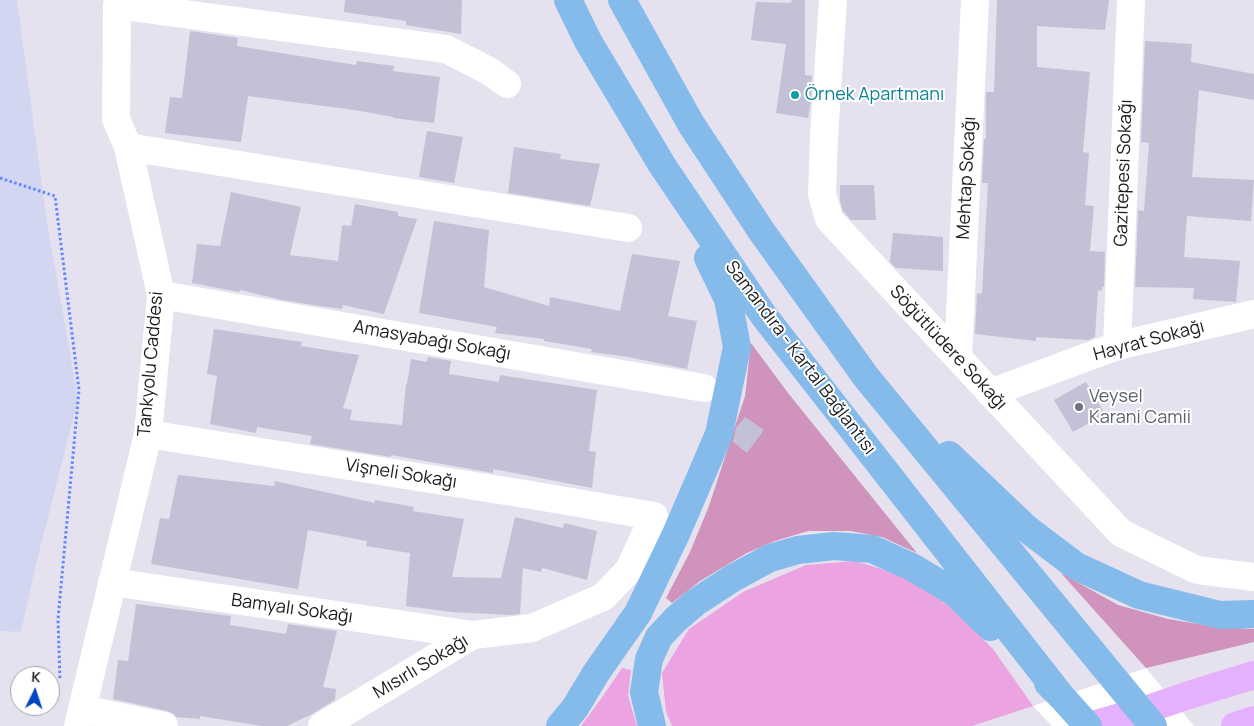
<!DOCTYPE html>
<meta charset="utf-8">
<style>
body{margin:0}
#map{position:relative;width:1254px;height:726px;overflow:hidden;background:#e5e1ee;font-family:Manrope,sans-serif}
canvas{display:block}
.north{position:absolute;left:10px;top:666px;width:50px;height:50px;box-sizing:border-box;background:#fff;border:1px solid #a4a4a4;border-radius:50%;rotate:4deg;font-size:14px;font-weight:700;line-height:20px;text-align:center;color:#1c1c1c}
.north::after{content:'';display:block;margin:auto;width:18px;height:22px;background:#0047c8;clip-path:polygon(50% 0,100% 100%,50% 72%,0 100%)}
</style>
<div id="map">
<canvas width="1254" height="726"></canvas>
<div class="north">K</div>
</div>
<script>
const c = document.querySelector('canvas').getContext('2d');
c.lineJoin = 'round';
function fillPath(path, color) { c.fillStyle = color; c.fill(path, 'evenodd'); }
const shape = rows => new Path2D(rows.map(r => 'M' + r).join(''));
function stroke(path, color, width, dash) { c.strokeStyle = color; c.lineWidth = width; c.lineCap = dash ? 'butt' : 'round'; c.setLineDash(dash || []); c.stroke(path); }
function write(font, color, halo, rows, align = 'center') {
  c.font = font + ' Manrope,sans-serif'; c.lineWidth = 4; c.setLineDash([]); c.textBaseline = 'middle'; c.strokeStyle = halo; c.fillStyle = color; for (const [text, x, y, turn = 0] of rows) {
    c.save(); c.translate(x, y); c.rotate((+turn || 0) * Math.PI / 180); c.textAlign = isNaN(turn) ? turn : align; if (halo) c.strokeText(text, 0, 0); c.fillText(text, 0, 0); c.restore();
  }
}
fillPath(shape([
 [0,0,17,0,46,216,78,400,38,556,21,632,0,631]
]), '#d3d6f1');
fillPath(shape([
 [855,561,908,577,950,607,993,649,1033,706,972,726,672,726,666,712,662,673,689,629,743,592,806,565],
 [622,668,631,670,628,696,637,726,581,726,603,696]
]), '#eca3e1');
fillPath(shape([
 [751,343,788,393,917,553,882,537,851,531,808,531,775,541,747,553,700,581,672,603,666,598,690,552,709,506,745,396],
 [1061,573,1118,605,1168,619,1217,627,1254,629,1254,642,1146,668]
]), '#d093bb');
fillPath(shape([
 [1146,668,1194,726,1052,726,1033,706]
]), '#fff');
fillPath(shape([
 [345,0,462,0,461,34,406,25,406,21,344,12],
 [792,0,805,0,805,75,812,76,811,100,808,118,776,113,786,44,751,40,756,2,791,3],
 [997,0,1109,0,1105,30,1037,26,1037,67,1090,72,1083,152,1089,153,1085,205,1094,206,1090,251,1105,252,1104,287,1102,287,1102,291,1098,290,1095,337,1089,340,1036,337,1036,341,975,334,977,293,982,294,988,183,982,183,984,139,986,139,986,92,994,92],
 [190,31,238,38,237,46,356,65,357,61,394,66,393,71,440,77,434,123,393,118,393,117,354,110,248,96,241,142,165,133,170,97,182,98],
 [1145,41,1192,44,1191,62,1254,74,1254,100,1199,90,1192,177,1254,180,1251,221,1187,216,1184,257,1240,261,1236,302,1193,299,1194,288,1135,287,1138,214,1138,210,1144,211,1149,143,1141,142],
 [427,131,463,137,454,183,419,177],
 [514,147,561,154,560,159,600,164,590,206,508,193],
 [840,185,874,185,876,220,851,220,843,211,840,201],
 [231,192,301,207,290,255,338,261,342,225,351,226,355,204,398,212,398,216,417,219,384,314,343,305,342,309,320,306,282,300,240,290,239,292,192,283,197,244,220,246],
 [434,221,489,230,484,287,549,306,550,297,620,311,632,254,680,261,668,316,697,321,687,369,628,357,591,352,592,349,544,341,544,339,495,333,497,327,419,313],
 [893,233,943,237,943,271,896,268,890,262],
 [214,329,302,342,301,346,359,355,343,408,352,410,350,420,402,425,406,384,407,384,411,359,427,362,428,357,451,361,449,374,499,382,500,375,597,390,589,451,596,452,592,488,493,469,493,473,391,455,391,457,310,444,312,436,257,427,256,433,210,424,217,376,207,374],
 [1086,382,1105,414,1073,432,1054,400],
 [745,417,764,430,747,453,733,442,736,428],
 [178,475,274,486,275,481,375,503,375,500,414,507,413,511,464,519,452,577,501,578,515,517,563,528,564,523,597,531,587,580,542,568,541,572,523,568,520,614,511,615,452,612,406,606,410,553,366,546,367,541,308,530,298,589,151,564,160,518,169,519],
 [136,604,231,616,230,625,286,634,288,624,337,631,323,687,336,689,335,700,312,714,287,726,262,726,200,716,200,719,176,717,174,714,167,711,113,699,118,660,128,661]
]), '#c3c1d5');
stroke(shape([
 [0,178,55,196,79,390,58,619,60,680]
]), '#6189ff', 3, [2.5, 2.5]);
stroke(shape([
 [833,0,824,136,822,194,829,219,1121,533,1197,570,1254,577],
 [117,5,446,49,489,71,507,84],
 [128,147,628,228],
 [161,295,704,388],
 [1117,346,1131,0],
 [958,357,975,0],
 [990,393,1117,346,1254,314],
 [148,434,531,495,654,516,629,570,603,597,532,628,473,635,322,726],
 [112,582,473,635],
 [82,709,164,726],
 [78,726,148,434,161,295,128,147,116,119,117,5,118,0]
]), '#fff', 28);
stroke(shape([
 [1089,726,1145,710,1192,694,1254,675],
 [1235,726,1254,720]
]), '#e5b1fd', 28);
stroke(shape([
 [568,0,588,41,662,165,764,316,1061,696],
 [622,0,691,124,762,232,866,377,1153,726],
 [949,455,1027,529,1076,566,1139,595,1220,615,1254,614],
 [1048,683,1061,696,1088,726],
 [560,726,575,708,596,673,638,613,676,534,719,434,737,347,728,299,708,258],
 [652,726,644,692,649,659,659,637,675,620,696,602,733,578,770,558,798,550,834,546,872,549,912,567,954,592,990,627]
]), '#84bbeb', 28);
for (const [x, y, r, color] of [
 [795,95,5,"#0f9aa8"],
 [1079,407,5,"#6b7280"]
]) { const dot = new Path2D(); dot.arc(x, y, r, 0, 2 * Math.PI); c.fillStyle = color; c.fill(dot); stroke(dot, '#fff', 2); }
write('18px', '#0d838f', '#fff', [
 ["Örnek Apartmanı",805,95]
], 'left');
write('18px', '#1c1c1c', '#fff', [
 ["Gazitepesi Sokağı",1124,173,-88],
 ["Mehtap Sokağı",967,178,-87],
 ["Amasyabağı Sokağı",432,341,10],
 ["Hayrat Sokağı",1149,341,-15],
 ["Söğütlüdere Sokağı",948,348,47],
 ["Samandıra - Kartal Bağlantısı",800,358,53],
 ["Tankyolu Caddesi",151,364,-85],
 ["Vişneli Sokağı",401,474,9],
 ["Bamyalı Sokağı",292,609,8],
 ["Mısırlı Sokağı",421,667,-31]
]);
write('18px', '#5b616d', '#fff', [
 ["Veysel",1089,397],
 ["Karani Camii",1089,418]
], 'left');
</script>
